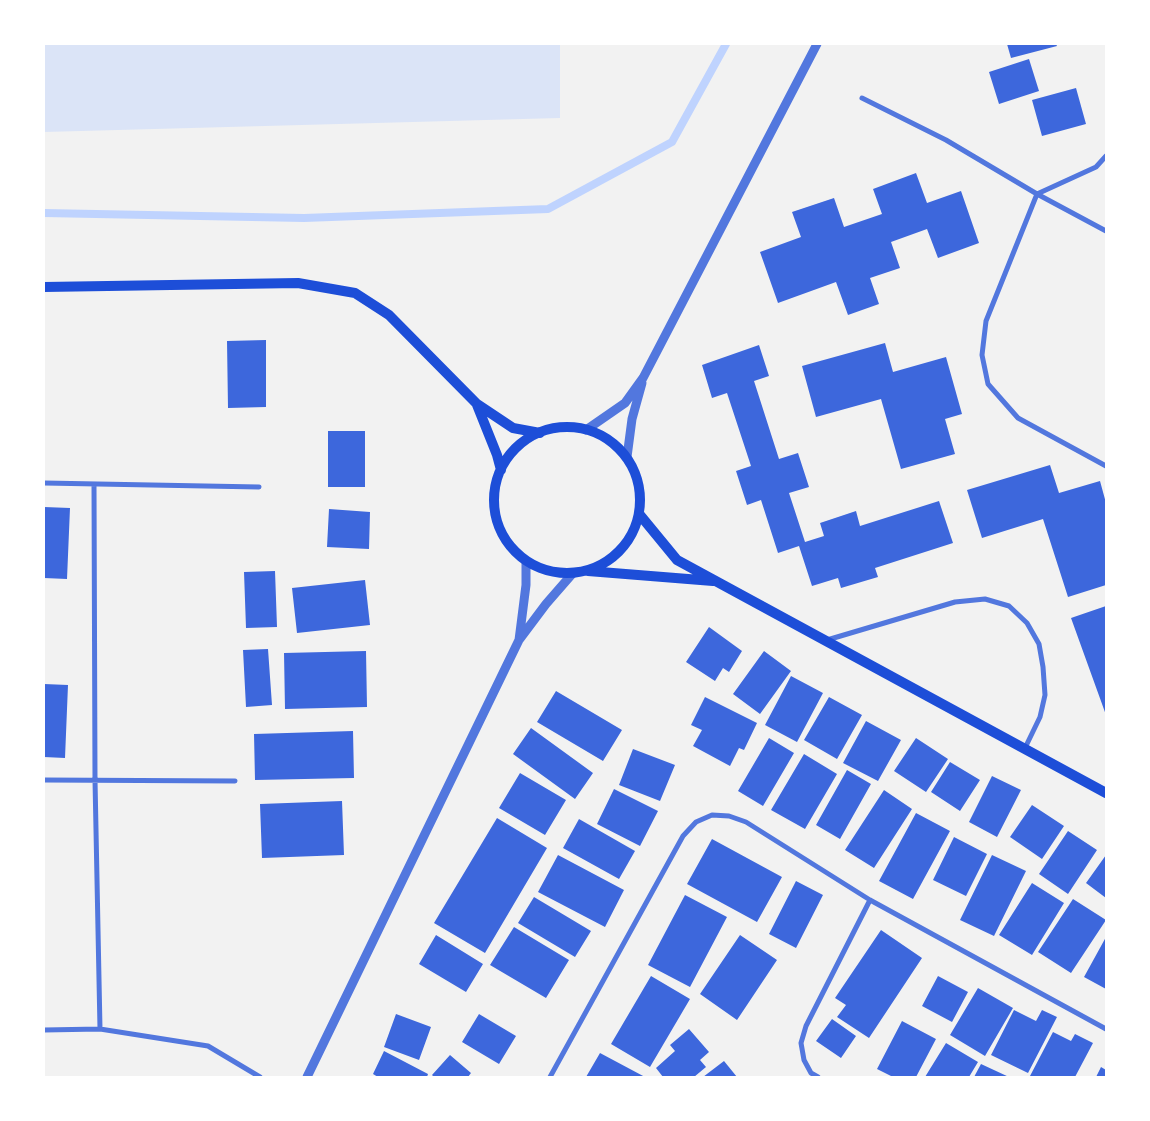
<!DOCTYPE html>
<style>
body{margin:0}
#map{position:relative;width:1150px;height:1121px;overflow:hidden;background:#f2f2f2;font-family:"Roboto Condensed",sans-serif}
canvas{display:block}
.frame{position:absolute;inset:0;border:45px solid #fff;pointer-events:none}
</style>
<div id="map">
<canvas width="1150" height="1121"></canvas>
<div class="frame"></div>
</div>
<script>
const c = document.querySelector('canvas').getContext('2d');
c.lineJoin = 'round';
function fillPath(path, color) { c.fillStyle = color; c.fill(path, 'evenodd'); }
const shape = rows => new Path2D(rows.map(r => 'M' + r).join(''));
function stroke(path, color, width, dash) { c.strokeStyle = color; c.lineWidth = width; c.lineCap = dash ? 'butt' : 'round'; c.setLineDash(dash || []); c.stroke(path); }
fillPath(shape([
 [44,44,560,44,560,118,44,132]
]), '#dbe4f7');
stroke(shape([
 [44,213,304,218,548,209,672,142,726,44]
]), '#bfd3fe', 8);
fillPath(shape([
 [1007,44,1056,44,1057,46,1011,58],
 [1029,59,1039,91,999,104,989,72],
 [1076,88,1086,124,1042,136,1032,100],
 [916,173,927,203,961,191,979,243,938,258,927,229,891,242,900,268,870,278,879,304,848,315,836,282,778,303,760,252,801,237,792,212,834,198,844,227,882,214,873,189],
 [266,340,266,407,228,408,227,341],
 [885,343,893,372,946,357,962,414,945,419,955,454,901,469,881,399,816,417,802,366],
 [759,345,769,376,754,381,779,459,798,453,809,487,789,493,805,542,824,536,820,523,856,511,860,526,939,501,953,543,875,568,878,577,841,588,838,578,812,586,799,546,778,553,761,500,747,505,736,471,751,466,727,393,712,398,702,365],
 [328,431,365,431,365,487,328,487],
 [1050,465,1059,493,1100,481,1106,503,1106,585,1068,597,1043,519,982,538,967,490],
 [44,507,70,508,67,579,44,578],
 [329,509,370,512,369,549,327,547],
 [275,571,277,627,246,628,244,572],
 [365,580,370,625,297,633,292,588],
 [1106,606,1106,715,1071,618],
 [709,627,742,651,729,672,723,668,715,681,686,662],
 [268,649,272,705,246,707,243,650],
 [366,651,367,707,285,709,284,653],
 [764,651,791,671,760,714,733,694],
 [791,676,823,693,797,742,765,725],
 [44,684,68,685,65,758,44,757],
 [556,691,622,730,603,761,537,722],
 [705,697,757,723,744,750,739,748,730,766,693,746,702,730,691,725],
 [829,697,862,715,837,759,804,740],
 [866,721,901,740,878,781,843,763],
 [531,728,593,773,575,799,513,754],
 [353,731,354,778,255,780,254,734],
 [769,738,794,753,763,806,738,791],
 [916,738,948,759,926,792,894,771],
 [633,749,675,765,660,801,619,785],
 [804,754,837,774,805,829,771,810],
 [950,762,980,780,960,811,931,792],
 [847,770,871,784,840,839,816,825],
 [520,773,566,800,545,835,499,808],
 [992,776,1021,790,997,837,969,822],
 [614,789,658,811,640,846,597,824],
 [884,790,912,809,874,868,845,850],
 [342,801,344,855,262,858,260,804],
 [1032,805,1064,826,1042,859,1010,837],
 [916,813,950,831,913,899,879,881],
 [497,818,547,848,485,953,434,923],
 [579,819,635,851,619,879,563,848],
 [1068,831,1097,850,1068,894,1039,874],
 [954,837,987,854,966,896,933,880],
 [712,839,782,877,757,922,687,884],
 [558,855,624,890,605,927,538,892],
 [992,855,1026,871,994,936,960,920],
 [1106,855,1106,898,1086,883],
 [796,881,823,895,796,948,769,934],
 [1032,883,1064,903,1032,955,999,935],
 [685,895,727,917,690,987,648,965],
 [534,897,591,931,575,957,518,923],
 [1073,899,1106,920,1071,973,1038,952],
 [514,927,569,960,546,998,490,965],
 [881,930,922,958,869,1038,837,1017,846,1005,835,998],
 [436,935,483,964,466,992,419,964],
 [740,935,777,960,737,1020,700,994],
 [1106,937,1106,989,1084,977],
 [651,976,690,999,650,1067,611,1044],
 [938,976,968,992,952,1022,922,1006],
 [978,988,1013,1008,985,1056,950,1035],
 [1014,1010,1036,1021,1042,1010,1057,1017,1028,1073,991,1055],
 [396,1014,431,1027,419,1060,384,1047],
 [479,1014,516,1036,499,1064,462,1042],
 [832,1019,856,1036,841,1058,816,1041],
 [902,1021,936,1039,916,1077,893,1077,877,1069],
 [689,1029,709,1052,700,1060,706,1067,694,1077,663,1077,656,1068,675,1051,670,1045],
 [1053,1032,1071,1041,1075,1034,1093,1043,1075,1077,1030,1076],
 [946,1043,978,1062,969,1077,925,1077],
 [384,1051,428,1074,427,1077,378,1077,373,1074],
 [600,1053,645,1077,586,1077],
 [450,1055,471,1073,468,1077,434,1077,432,1075],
 [724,1061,737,1077,703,1077],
 [981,1064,1009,1077,974,1077],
 [1101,1067,1106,1070,1106,1077,1096,1077]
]), '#3d67dc');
stroke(shape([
 [862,98,946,140,1037,194,1106,231],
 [1106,156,1096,167,1037,194,986,321,982,355,988,384,1018,418,1106,466],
 [44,483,259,487],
 [94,484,95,780,100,1029],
 [827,640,955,602,985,599,1009,606,1027,623,1039,644,1043,667,1045,695,1040,717,1025,748],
 [44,780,235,781],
 [44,1030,100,1029,208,1046,260,1077],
 [550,1077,683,836,696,822,712,815,729,816,746,822,870,900,1106,1029],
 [818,1077,811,1073,804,1060,801,1043,806,1026,870,900]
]), '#5277de', 5);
stroke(shape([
 [586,430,625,403,643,378,817,44],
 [627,457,632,419,642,383],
 [519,640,526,585,526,561],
 [307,1077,519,640,546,604,573,573]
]), '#5277de', 9);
stroke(shape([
 [44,287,298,283,355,293,389,315,477,404,513,428,540,433],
 [477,405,497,455,501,470],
 '494 500a73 73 0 1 1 146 0a73 73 0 1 1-146 0Z',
 [640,515,677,560,1106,793],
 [588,571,713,581]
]), '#1d4ed8', 10);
</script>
